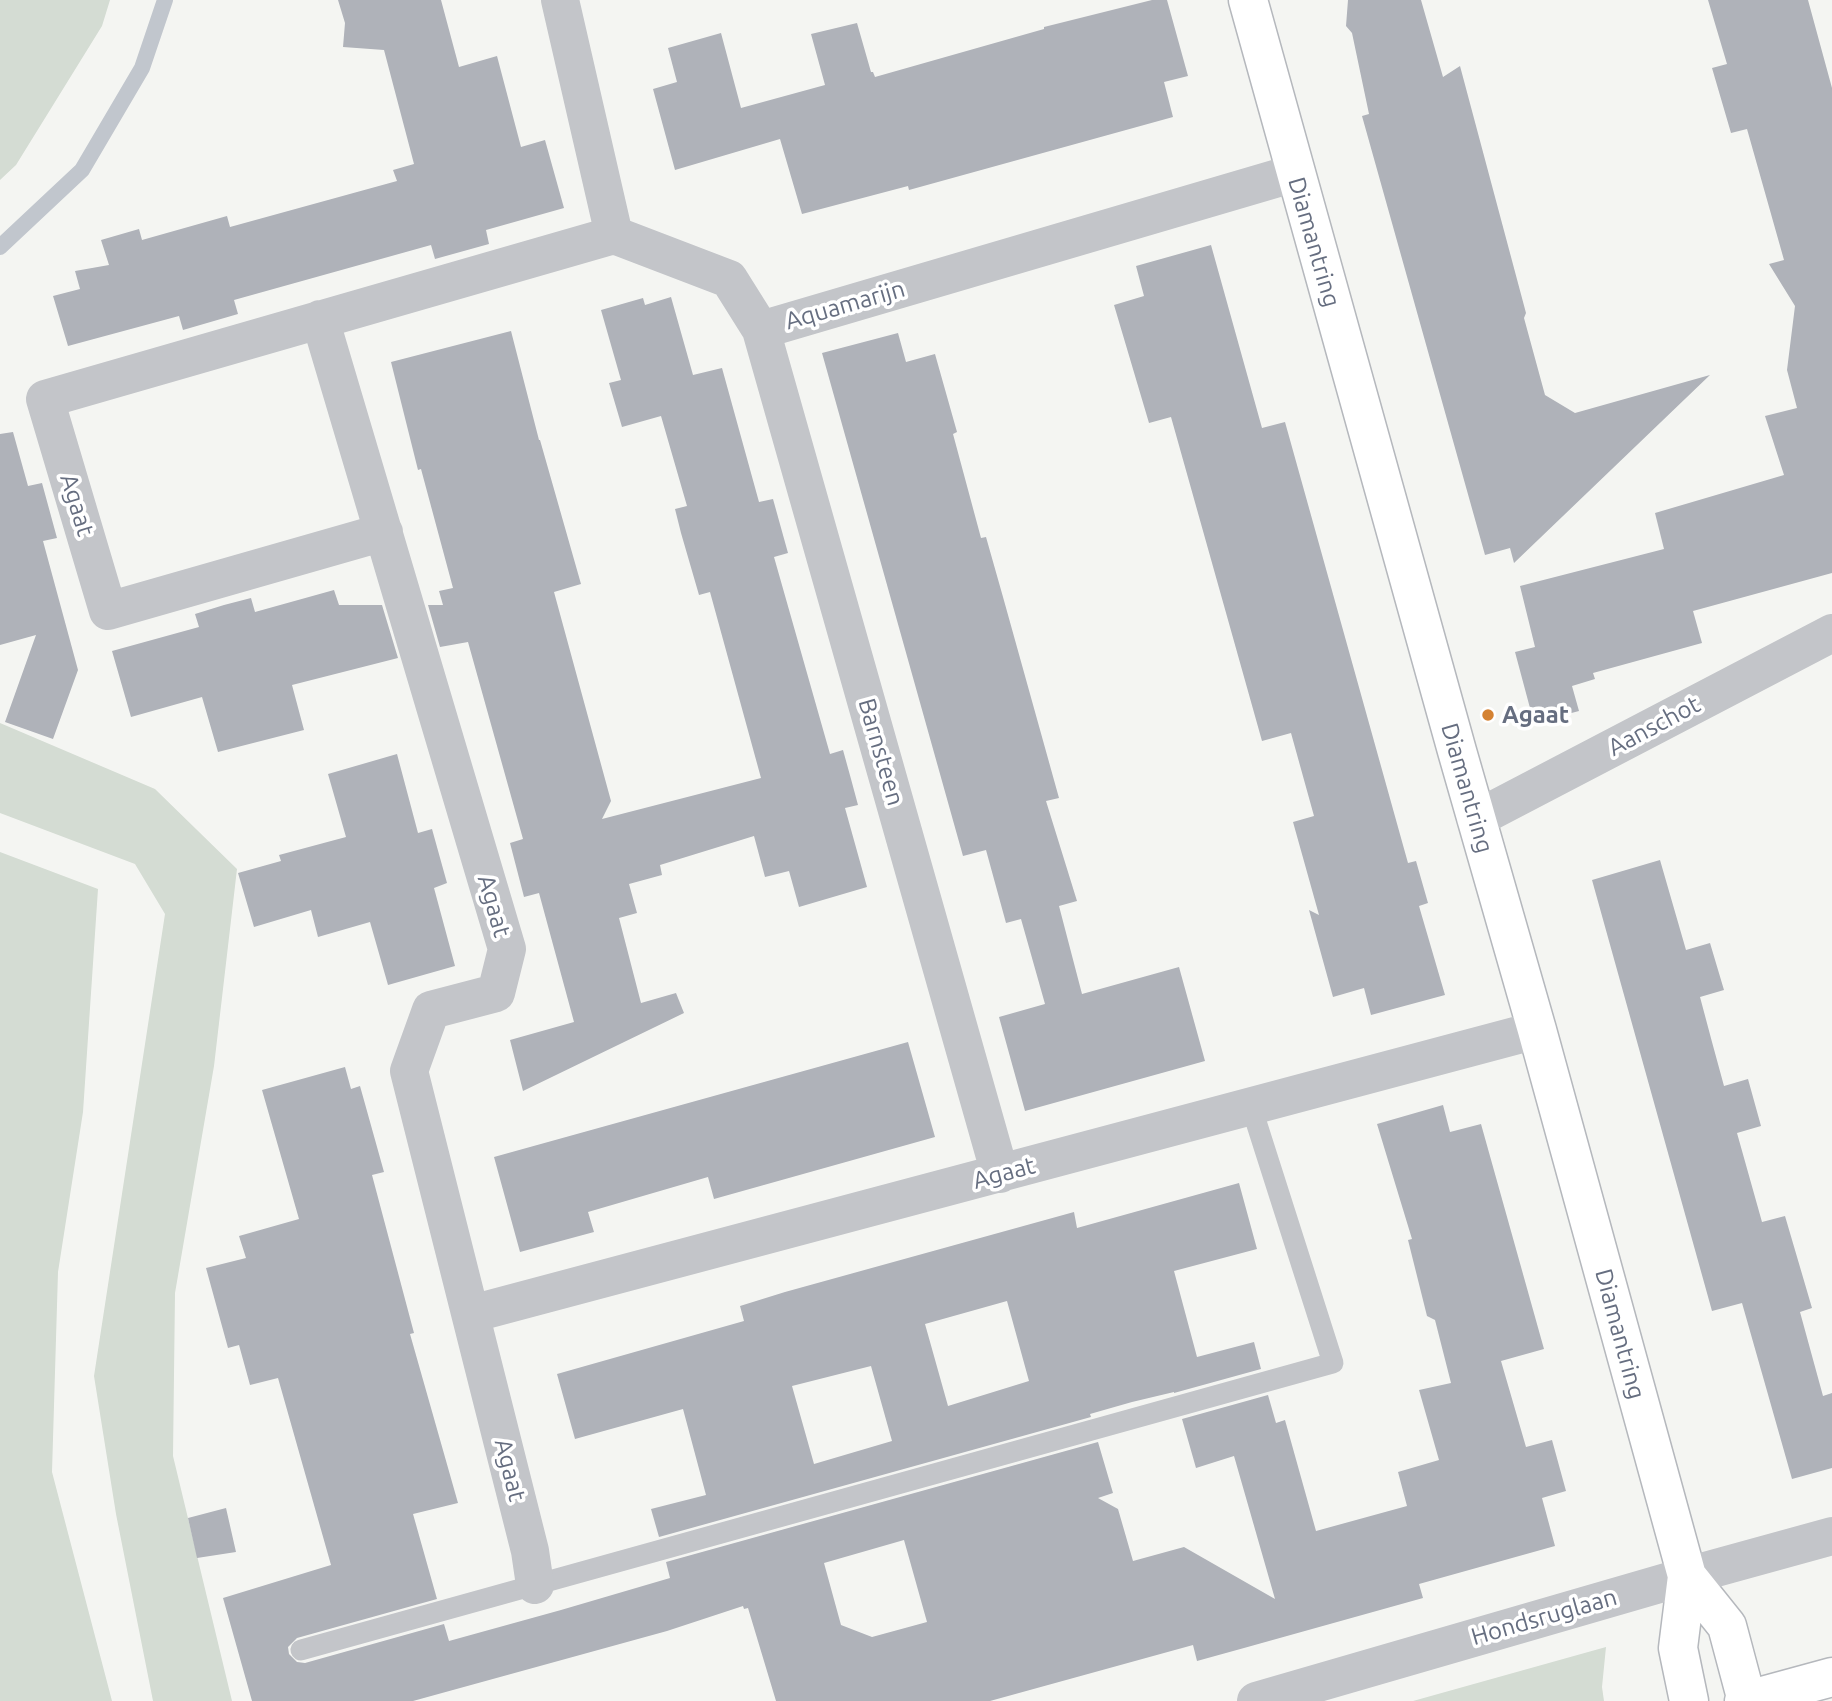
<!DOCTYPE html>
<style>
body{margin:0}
canvas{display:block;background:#f4f5f2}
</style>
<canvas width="1832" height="1701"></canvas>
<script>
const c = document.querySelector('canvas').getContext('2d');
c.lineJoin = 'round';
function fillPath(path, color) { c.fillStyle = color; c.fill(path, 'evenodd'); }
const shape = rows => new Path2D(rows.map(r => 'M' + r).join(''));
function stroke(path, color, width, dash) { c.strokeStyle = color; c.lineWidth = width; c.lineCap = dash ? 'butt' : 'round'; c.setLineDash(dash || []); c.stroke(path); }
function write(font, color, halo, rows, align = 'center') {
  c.font = font + ' Ubuntu,sans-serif'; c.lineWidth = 7; c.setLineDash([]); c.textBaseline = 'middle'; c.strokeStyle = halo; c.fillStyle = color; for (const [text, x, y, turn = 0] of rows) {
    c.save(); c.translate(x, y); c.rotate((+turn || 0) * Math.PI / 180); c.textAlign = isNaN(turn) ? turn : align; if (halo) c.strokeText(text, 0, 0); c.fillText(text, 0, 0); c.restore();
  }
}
fillPath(shape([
 [0,0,110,0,102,26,16,165,0,180],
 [0,723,155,789,237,869,214,1066,175,1293,173,1456,232,1701,153,1701,116,1514,94,1376,165,914,135,864,0,813],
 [0,852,98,889,83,1112,58,1272,52,1472,112,1701,0,1701],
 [1606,1647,1602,1687,1604,1701,1413,1701]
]), '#d4dcd3');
stroke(shape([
 [0,247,82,170,142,68,165,0]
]), '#c1c6cd', 16);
fillPath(shape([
 [338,0,441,0,459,67,497,56,521,147,545,140,564,208,486,230,489,244,435,259,431,245,234,300,238,314,183,330,179,316,68,346,53,296,80,289,75,271,109,265,101,240,139,229,142,240,227,216,230,227,397,181,393,170,414,164,384,50,343,47,345,23],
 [1152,0,1167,0,1188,76,1164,82,1173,117,909,190,908,186,802,214,780,139,675,170,653,89,677,82,668,48,721,33,741,108,825,85,811,34,857,23,871,72,873,72,875,77,1044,29,1044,27],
 [1348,0,1421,0,1443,77,1460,66,1526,313,1524,318,1545,395,1575,413,1710,375,1514,563,1510,548,1485,555,1362,116,1369,114,1352,33,1346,26],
 [1708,0,1808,0,1832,88,1832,573,1693,611,1702,643,1593,673,1595,679,1572,686,1579,711,1534,723,1515,652,1535,647,1520,586,1664,549,1655,513,1784,475,1765,416,1797,408,1787,370,1795,306,1769,264,1784,260,1747,129,1731,133,1712,68,1727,64],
 [1211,245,1262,428,1285,422,1408,863,1416,861,1428,903,1419,906,1445,995,1371,1015,1364,988,1333,997,1309,910,1319,915,1293,822,1314,816,1291,733,1262,741,1171,417,1149,423,1114,305,1144,296,1136,266],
 [671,297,693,375,722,368,759,502,773,499,788,553,774,557,830,754,843,750,851,779,858,805,845,808,867,887,799,907,789,871,765,877,754,836,660,865,662,875,629,884,637,913,619,918,641,1003,676,993,684,1013,523,1091,510,1040,574,1022,539,893,524,897,510,843,523,839,468,642,440,647,428,605,443,605,439,591,453,588,421,469,418,470,391,362,511,331,539,440,540,440,581,584,554,592,611,801,602,819,761,778,710,592,699,595,681,533,675,509,687,506,661,416,622,427,609,383,621,380,601,310,643,298,645,305],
 [898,333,906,362,935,354,957,432,953,434,981,538,986,537,1003,597,1059,798,1046,801,1077,901,1059,906,1082,994,1179,967,1205,1061,1025,1111,999,1017,1045,1004,1021,919,1006,923,986,850,963,856,822,353],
 [13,432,28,486,42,483,57,538,43,541,78,670,53,739,5,722,36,635,0,645,0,434],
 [334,590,339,605,382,605,398,658,292,685,304,730,218,752,202,697,131,717,112,651,199,627,195,614,224,605,251,598,255,612],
 [397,754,418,833,432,829,447,883,434,888,455,966,388,985,370,922,318,937,311,910,254,927,238,873,281,861,279,855,346,837,328,774],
 [1660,860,1686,950,1710,943,1724,990,1700,997,1712,1042,1724,1086,1748,1079,1761,1126,1737,1133,1762,1222,1785,1216,1812,1308,1800,1312,1823,1396,1832,1393,1832,1468,1792,1479,1742,1303,1712,1311,1592,880],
 [908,1042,935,1137,714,1199,708,1177,588,1212,594,1232,520,1252,494,1157],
 [345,1067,351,1089,360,1086,384,1172,372,1175,414,1333,410,1334,458,1503,413,1514,437,1599,297,1638,288,1647,289,1654,297,1662,305,1663,444,1624,449,1641,561,1610,670,1578,666,1562,1098,1442,1113,1493,1098,1498,1118,1509,1133,1561,1184,1547,1275,1599,1234,1456,1196,1468,1182,1419,1268,1395,1276,1423,1285,1420,1316,1531,1407,1506,1398,1472,1439,1460,1419,1390,1451,1383,1435,1320,1427,1316,1408,1240,1412,1239,1377,1124,1443,1105,1450,1132,1481,1124,1544,1349,1501,1361,1526,1447,1552,1440,1566,1491,1542,1498,1555,1546,1419,1584,1423,1598,1244,1648,1197,1661,1193,1645,990,1701,776,1701,748,1608,744,1609,743,1606,667,1631,413,1701,252,1701,223,1598,331,1565,278,1378,250,1385,239,1345,228,1348,206,1268,246,1258,239,1236,299,1219,262,1090],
 [904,1540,927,1622,872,1637,841,1625,824,1563],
 [1239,1183,1257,1249,1174,1271,1197,1357,1254,1342,1261,1369,1174,1393,1174,1392,1132,1402,1090,1414,1091,1417,659,1537,651,1509,706,1495,683,1409,575,1439,557,1374,744,1321,740,1306,785,1292,1074,1212,1077,1228],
 [1007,1301,1029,1381,948,1406,925,1324],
 [871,1366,892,1441,814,1464,792,1386],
 [226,1508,236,1552,197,1558,188,1518]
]), '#afb2b9');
const secondary = shape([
 [1248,0,1457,751,1537,1030,1687,1576,1678,1648,1689,1701],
 [1687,1576,1727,1626,1747,1701],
 [1744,1701,1832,1677]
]);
stroke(secondary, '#b5b8bd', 41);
stroke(shape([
 [301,1650,1333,1363,1251,1106]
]), '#c3c5c9', 21);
stroke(shape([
 [560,0,614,235,729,279,761,330,1295,173],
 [320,319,507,949,496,993,431,1010,409,1071,530,1551,535,1585],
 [761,330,1000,1174],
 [384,532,108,611,45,399,614,235],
 [1476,819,1832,633],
 [471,1314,1537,1030],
 [1256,1701,1687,1576,1832,1536]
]), '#c3c5c9', 38);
stroke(secondary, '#fff', 38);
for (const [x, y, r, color] of [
 [1488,715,7,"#d48232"]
]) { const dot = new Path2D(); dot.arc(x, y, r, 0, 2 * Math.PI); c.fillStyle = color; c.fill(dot); stroke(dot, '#fff', 2.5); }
write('24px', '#666e80', '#fff', [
 ["Diamantring",1314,242,74],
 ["Aquamarijn",845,305,-16],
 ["Agaat",77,505,73],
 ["Aanschot",1654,726,-28],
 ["Barnsteen",881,752,74],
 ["Diamantring",1467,788,74],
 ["Agaat",494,906,74],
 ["Agaat",1004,1173,-15],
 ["Diamantring",1620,1334,75],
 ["Agaat",510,1470,76],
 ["Hondsruglaan",1544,1617,-16]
]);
write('bold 24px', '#666e80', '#fff', [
 ["Agaat",1502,715]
], 'left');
</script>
